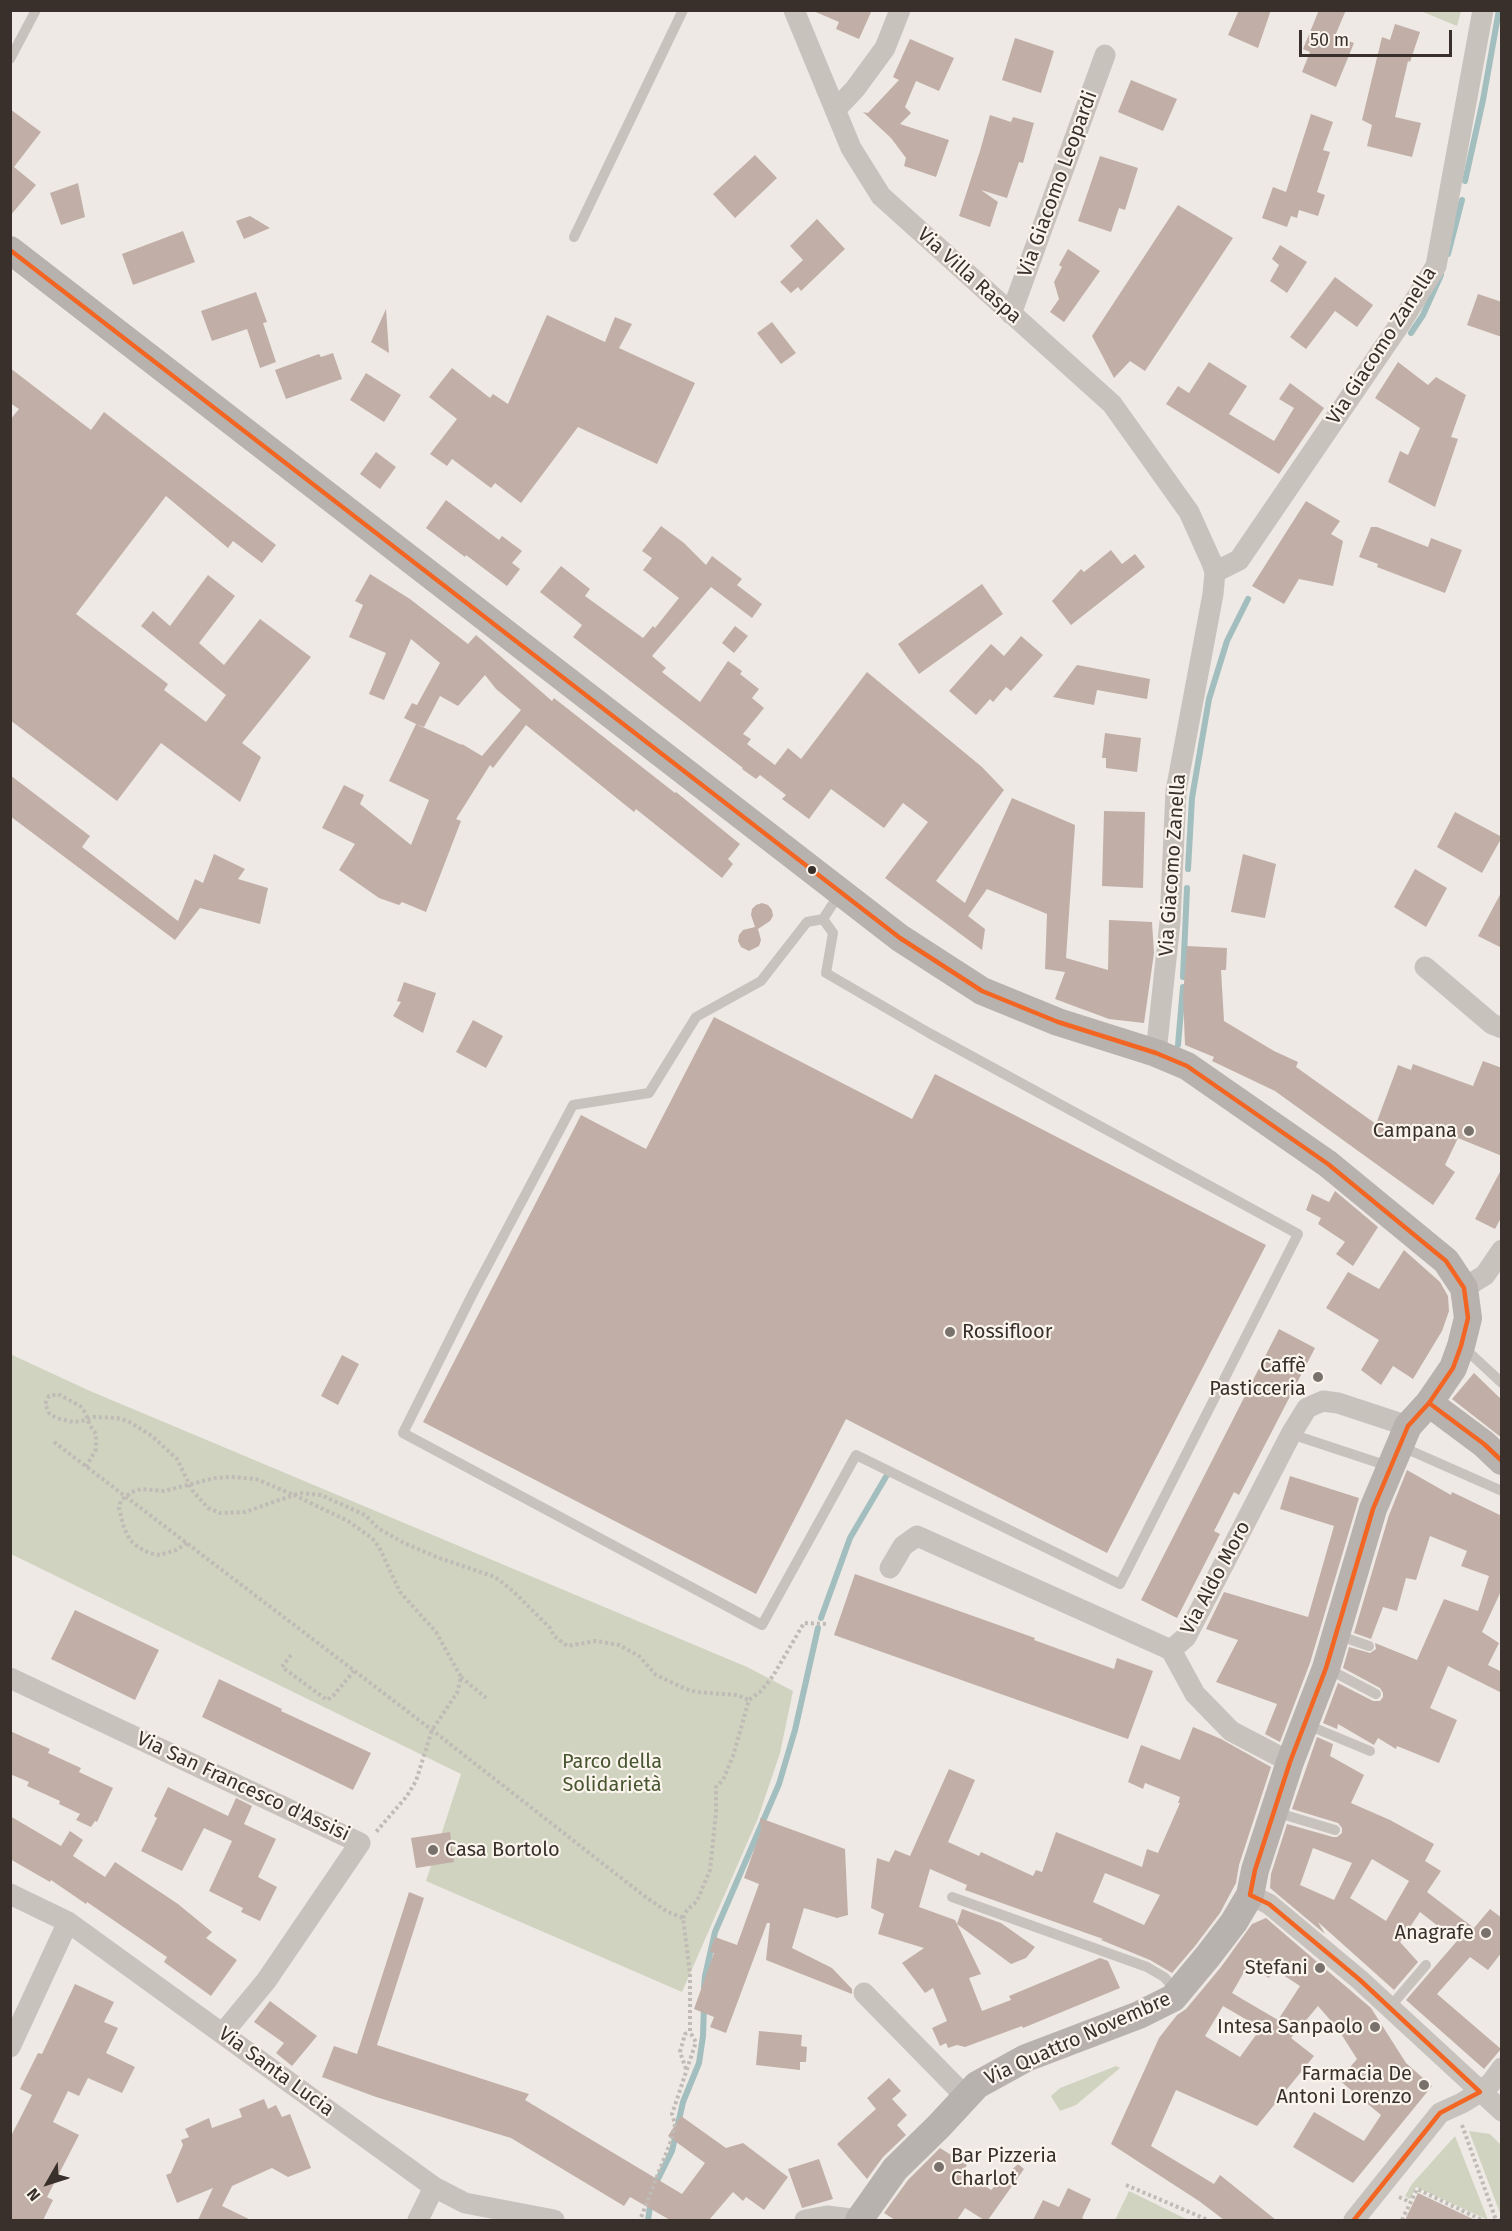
<!DOCTYPE html>
<meta charset="utf-8">
<style>
body{margin:0}
#map{position:relative;width:1512px;height:2231px;overflow:hidden;background:#eee9e4;font-family:"Fira Sans",sans-serif}
canvas{display:block}
.frame{position:absolute;inset:0;border:12px solid #39302b;pointer-events:none}
.north{position:absolute;left:18px;top:2153px;width:60px;height:60px;-webkit-text-stroke:4px #faf4ed;paint-order:stroke;rotate:231deg;font-size:16px;font-weight:700;line-height:24px;text-align:center;color:#39302b}
.north::after{content:'';display:block;margin:auto;width:21px;height:27px;background:#39302b;clip-path:polygon(50% 0,100% 100%,50% 72%,0 100%)}
.scale{position:absolute;left:1299px;top:30px;width:153px;height:27px;box-sizing:border-box;border:3px solid #39302b;border-top:0;padding-left:8px;font-size:18px;line-height:21px;white-space:nowrap;color:#39302b;-webkit-text-stroke:4px #faf4ed;paint-order:stroke}
</style>
<div id="map">
<canvas width="1512" height="2231"></canvas>
<div class="frame"></div>
<div class="north">N</div>
<div class="scale">50 m</div>
</div>
<script>
const c = document.querySelector('canvas').getContext('2d');
c.lineJoin = 'round';
function fillPath(path, color) { c.fillStyle = color; c.fill(path, 'evenodd'); }
const shape = rows => new Path2D(rows.map(r => 'M' + r).join(''));
function stroke(path, color, width, dash) { c.strokeStyle = color; c.lineWidth = width; c.lineCap = dash ? 'butt' : 'round'; c.setLineDash(dash || []); c.stroke(path); }
function write(font, color, halo, rows, align = 'center') {
  c.font = font + ' "Fira Sans",sans-serif'; c.lineWidth = 4.5; c.setLineDash([]); c.textBaseline = 'middle'; c.strokeStyle = halo; c.fillStyle = color; for (const [text, x, y, turn = 0] of rows) {
    c.save(); c.translate(x, y); c.rotate((+turn || 0) * Math.PI / 180); c.textAlign = isNaN(turn) ? turn : align; if (halo) c.strokeText(text, 0, 0); c.fillText(text, 0, 0); c.restore();
  }
}
fillPath(shape([
 [1421,11,1461,11,1457,26],
 [10,1354,90,1391,747,1667,793,1691,780,1753,758,1818,682,1992,426,1881,461,1774,11,1554],
 [1116,2066,1120,2068,1076,2105,1060,2111,1051,2096,1060,2088],
 [1469,2131,1490,2134,1501,2145,1502,2200,1500,2213],
 [1455,2136,1488,2220,1416,2187,1410,2199,1405,2196,1412,2184],
 [1129,2191,1184,2218,1190,2220,1115,2220]
]), '#cfd3bf');
stroke(shape([
 [1465,181,1483,100,1499,10],
 [1448,254,1462,200],
 [1411,333,1423,315,1441,275],
 [1188,869,1192,798,1209,699,1227,641,1248,599],
 [1183,977,1187,888],
 [1178,1045,1183,987],
 [821,1618,850,1538,887,1475],
 [704,1987,705,1976,715,1932,779,1784,795,1730,818,1628],
 [655,2185,672,2151,683,2102,699,2063,703,2036,704,2006],
 [648,2220,651,2200]
]), '#a2bebe', 6);
fillPath(shape([
 [811,10,872,10,859,39,836,29,839,22],
 [1239,10,1271,10,1258,48,1228,35],
 [1319,10,1346,10,1335,36,1354,43,1336,87,1302,72,1310,52,1303,49],
 [1395,24,1420,32,1410,62,1408,61,1395,117,1421,123,1412,157,1367,146,1372,125,1362,120,1382,37,1390,40],
 [1015,38,1054,51,1041,93,1002,80],
 [910,39,954,58,939,91,916,81,905,107,911,113,900,124,949,140,936,177,904,166,906,158,891,138,863,112,868,113,899,80,893,77],
 [1131,80,1177,99,1163,131,1118,112],
 [10,109,41,132,14,167,36,185,10,216],
 [1311,114,1333,122,1323,150,1330,152,1317,192,1325,195,1318,216,1299,210,1297,218,1291,216,1287,227,1262,218,1273,187,1286,192],
 [990,115,1011,122,1013,117,1034,123,1023,163,1019,162,1007,198,981,190,998,202,990,227,959,216,980,151],
 [755,155,777,178,735,218,713,194],
 [1100,156,1138,168,1125,210,1119,208,1111,232,1078,221],
 [78,183,85,217,61,225,50,193],
 [1178,205,1233,238,1145,371,1130,361,1114,378,1092,336],
 [250,216,270,228,244,239,236,221],
 [817,219,845,249,801,291,798,287,791,293,780,282,803,260,790,246],
 [183,231,195,262,133,285,122,254],
 [1280,245,1307,262,1287,293,1270,281,1279,265,1272,259],
 [1068,249,1100,271,1064,322,1050,312,1059,299,1054,282,1062,267,1059,265],
 [1335,277,1373,305,1357,327,1335,311,1306,349,1290,337],
 [256,292,267,322,263,323,276,362,260,368,247,329,212,341,201,311],
 [1478,294,1502,302,1502,337,1467,325],
 [386,309,389,353,371,342],
 [547,315,605,342,615,317,632,324,619,348,695,383,657,464,578,427,521,503,495,483,491,488,452,459,447,466,430,454,457,419,429,397,452,368,490,398,493,394,508,404],
 [772,322,796,353,781,364,757,333],
 [333,353,342,379,286,399,275,370,319,354,321,357],
 [1209,362,1247,386,1229,414,1274,441,1294,408,1279,399,1290,383,1324,408,1279,474,1166,404,1178,386,1189,393],
 [1398,362,1428,385,1436,377,1466,395,1451,437,1458,439,1435,507,1388,482,1400,451,1408,455,1420,428,1375,398],
 [10,368,91,430,104,412,276,545,262,563,233,541,228,548,166,496,76,614,168,684,164,690,206,722,226,695,141,626,153,611,170,626,208,575,235,596,199,643,224,665,260,619,311,657,242,743,261,757,240,802,161,743,117,801,10,720,10,420,19,409,10,403],
 [366,373,401,395,384,422,350,400],
 [376,452,396,467,380,489,360,474],
 [446,500,499,540,502,536,522,551,512,563,520,569,507,586,466,555,465,557,426,528],
 [1306,501,1340,521,1331,534,1343,541,1333,586,1299,579,1284,604,1252,586],
 [661,526,684,543,706,565,712,556,742,579,737,585,762,604,752,618,711,587,652,656,666,668,662,672,700,702,728,661,742,671,740,674,759,689,752,698,764,708,743,734,751,739,747,744,775,765,788,748,801,759,867,672,982,767,1004,790,936,881,965,903,1012,798,1075,825,1066,958,1108,970,1109,920,1152,922,1154,953,1144,1023,1109,1019,1055,999,1065,972,1045,969,1047,914,987,889,968,916,985,929,982,950,885,878,928,822,903,803,884,828,831,789,809,819,782,799,786,795,760,775,756,779,742,769,743,768,573,637,582,625,540,592,561,566,590,589,585,596,643,638,653,626,655,628,679,598,643,570,652,558,642,551],
 [1371,527,1377,527,1428,547,1431,538,1462,550,1445,593,1377,567,1378,564,1359,557],
 [1111,550,1122,564,1135,554,1145,567,1071,625,1052,601,1081,569,1084,572],
 [370,574,410,599,468,644,476,635,552,701,554,698,675,793,676,792,740,844,728,859,733,864,722,878,636,809,634,812,526,725,493,768,490,765,456,819,461,821,426,912,402,902,399,905,379,898,339,870,355,844,322,828,344,785,364,795,360,804,411,845,429,800,389,781,416,724,404,718,412,703,417,705,440,663,411,639,384,700,369,694,386,653,349,637,363,605,355,601],
 [485,675,496,689,521,710,482,756,462,744,462,745,416,724,424,727,440,696,458,706],
 [982,584,1003,614,919,674,898,644],
 [735,626,748,636,734,653,722,643],
 [1021,636,1043,655,1011,691,1006,687,993,702,990,699,976,715,949,691,991,644,1004,656],
 [1077,665,1150,679,1147,699,1097,690,1094,705,1053,697],
 [1105,733,1141,738,1137,772,1106,768,1106,758,1102,758],
 [10,775,90,836,82,847,178,921,195,879,203,883,214,854,245,869,238,879,268,888,260,924,200,908,175,940,10,816],
 [1104,811,1145,812,1143,888,1102,886],
 [1455,812,1502,837,1482,873,1437,847],
 [1243,854,1276,864,1265,918,1231,912],
 [1415,869,1447,888,1426,927,1394,907],
 [1502,891,1502,948,1478,936],
 [762,903,768,905,772,910,773,916,770,921,758,929,761,940,759,946,749,951,741,947,738,941,739,935,743,930,755,927,751,915,752,909,756,905],
 [1187,946,1227,948,1226,970,1221,970,1224,1021,1274,1051,1298,1062,1296,1067,1376,1124,1398,1065,1411,1070,1413,1064,1473,1086,1483,1061,1502,1068,1502,1156,1458,1138,1445,1165,1455,1172,1433,1205,1275,1091,1212,1061,1214,1057,1185,1045,1183,996],
 [404,982,436,993,423,1033,393,1016,401,1002,397,1001],
 [714,1017,912,1119,935,1074,1266,1245,1107,1553,846,1419,756,1594,423,1422,581,1115,646,1149],
 [473,1020,503,1036,486,1068,456,1052],
 [1502,1168,1502,1216,1495,1229,1475,1219],
 [1335,1191,1378,1227,1353,1266,1336,1254,1345,1242,1318,1224,1321,1218,1306,1210,1312,1194,1329,1202],
 [1404,1250,1440,1282,1448,1296,1449,1311,1442,1331,1413,1379,1393,1366,1381,1385,1361,1370,1379,1340,1326,1308,1348,1272,1379,1289],
 [1279,1329,1315,1348,1239,1495,1234,1492,1214,1531,1220,1534,1177,1618,1141,1600],
 [342,1355,359,1364,338,1405,321,1396],
 [1474,1373,1502,1400,1502,1438,1452,1399],
 [1407,1470,1451,1495,1452,1492,1502,1516,1502,1589,1482,1632,1499,1643,1488,1665,1502,1672,1502,1693,1448,1666,1430,1708,1457,1720,1439,1763,1397,1746,1396,1749,1378,1738,1374,1745,1338,1724,1337,1729,1323,1723,1338,1683,1373,1701,1380,1701,1383,1697,1383,1693,1380,1688,1343,1668,1349,1647,1370,1653,1376,1649,1375,1643,1417,1660,1444,1599,1478,1611,1489,1576,1461,1566,1467,1551,1430,1536,1416,1580,1406,1578,1397,1611,1383,1607,1371,1639,1354,1633,1389,1515],
 [1290,1476,1359,1498,1310,1663,1280,1742,1265,1734,1277,1704,1216,1682,1238,1640,1206,1629,1224,1592,1308,1617,1334,1526,1280,1509],
 [855,1574,1035,1638,1034,1640,1114,1669,1117,1658,1153,1671,1128,1739,834,1635],
 [75,1610,159,1650,135,1700,51,1659],
 [219,1679,282,1709,281,1711,371,1753,353,1790,202,1717],
 [1193,1727,1221,1739,1271,1767,1239,1865,1236,1883,1220,1913,1195,1946,1172,1973,1150,1960,1101,1940,1103,1939,965,1890,967,1885,930,1869,919,1907,955,1920,981,1974,969,1978,982,2011,1011,2000,1009,1996,1100,1958,1108,1961,1120,1988,1023,2028,1022,2026,965,2047,957,2045,948,2048,946,2043,940,2046,932,2028,947,2021,933,1988,925,1993,902,1963,924,1948,878,1934,884,1914,871,1908,877,1858,889,1862,895,1850,910,1856,949,1769,975,1780,948,1842,979,1856,981,1852,1033,1876,1036,1870,1042,1872,1056,1832,1142,1867,1147,1849,1158,1853,1180,1803,1178,1803,1180,1797,1145,1783,1143,1789,1128,1782,1141,1745,1180,1760],
 [1105,1873,1160,1895,1144,1925,1093,1902],
 [10,1731,50,1749,48,1753,81,1768,79,1772,113,1788,97,1822,95,1821,91,1827,76,1820,80,1814,59,1804,60,1801,27,1786,29,1782,10,1774],
 [1317,1737,1333,1744,1330,1756,1364,1775,1351,1803,1390,1820,1434,1844,1425,1861,1441,1871,1427,1892,1474,1928,1490,1909,1502,1918,1502,1952,1488,1970,1470,1957,1437,1994,1501,2049,1484,2069,1406,2000,1457,1941,1420,1912,1400,1942,1418,1962,1394,1990,1318,1922,1325,1934,1270,1888,1271,1874,1287,1824,1333,1837,1337,1837,1342,1833,1342,1828,1338,1823,1292,1809],
 [1313,1848,1352,1863,1334,1900,1300,1885],
 [1372,1859,1409,1881,1386,1921,1350,1898],
 [168,1787,228,1816,236,1798,252,1806,244,1824,276,1839,258,1877,277,1887,260,1921,241,1912,243,1908,209,1891,232,1841,204,1828,182,1871,141,1851,157,1818,154,1816],
 [10,1816,61,1846,70,1831,83,1840,73,1856,105,1877,115,1862,178,1904,212,1932,206,1938,237,1960,211,1996,164,1962,167,1957,87,1902,86,1904,51,1880,50,1882,10,1859],
 [760,1818,845,1849,848,1915,837,1918,804,1908,792,1948,832,1968,852,1989,852,1994,766,1960,770,1923,767,1923,726,2033,710,2027,714,2017,694,2009,714,1953,710,1952,715,1937,737,1945,759,1884,744,1878,761,1830],
 [450,1832,454,1862,416,1868,411,1838],
 [409,1892,424,1898,377,2045,529,2094,525,2100,682,2194,705,2163,668,2136,681,2116,726,2148,743,2143,788,2177,764,2210,746,2197,743,2201,733,2192,709,2220,670,2220,630,2197,624,2206,511,2138,376,2097,322,2077,334,2046,357,2054],
 [962,1909,1001,1923,1035,1947,1026,1958,1011,1964,957,1924],
 [1266,1918,1371,2008,1406,2063,1432,2086,1353,2183,1293,2147,1314,2112,1364,2141,1381,2115,1339,2080,1357,2059,1338,2029,1318,2006,1291,2038,1314,2056,1257,2126,1176,2090,1151,2146,1214,2184,1220,2175,1276,2220,1224,2220,1199,2201,1111,2144,1159,2038,1177,2015,1186,2009,1221,1967,1252,1924],
 [1248,1965,1269,1978,1274,1969,1300,1986,1278,2020,1232,1993],
 [1223,2006,1261,2028,1240,2057,1205,2036],
 [75,1984,114,2002,104,2022,118,2028,106,2053,135,2067,122,2093,88,2078,79,2096,68,2091,53,2122,79,2135,47,2197,53,2200,43,2220,10,2220,10,2138,32,2095,20,2089,38,2053,42,2054],
 [270,2001,317,2036,292,2066,276,2053,284,2043,254,2022],
 [759,2031,802,2035,801,2046,807,2047,806,2062,800,2062,800,2070,756,2065],
 [889,2078,901,2091,892,2099,907,2115,897,2125,906,2135,883,2157,867,2179,837,2144,876,2109,867,2098],
 [264,2099,268,2109,276,2105,282,2117,290,2114,311,2168,288,2177,272,2168,232,2186,222,2206,251,2220,198,2220,213,2188,177,2203,166,2175,171,2173,183,2145,181,2140,189,2137,185,2129,209,2118,212,2128,242,2117,239,2109],
 [940,2148,967,2165,964,2170,991,2190,1018,2164,1024,2169,988,2220,984,2220,965,2208,957,2220,895,2220,884,2213,908,2180],
 [819,2159,833,2199,802,2208,788,2169],
 [1068,2188,1091,2199,1082,2218,1086,2220,1033,2220,1043,2200,1059,2207],
 [1418,2193,1475,2220,1405,2220]
]), '#c1afa7');
stroke(shape([
 [54,1442,432,1730,643,1895,666,1911,683,1918,690,1974,690,2032,696,2042,672,2114,675,2124,671,2141,640,2220],
 [86,1467,96,1449,96,1434,89,1424,88,1419,84,1411,80,1406,58,1394,49,1396,45,1404,49,1413,56,1418,73,1422,82,1421,94,1417,117,1418,128,1421,152,1436,177,1459,192,1490,208,1508,220,1513,245,1512,294,1495,348,1521,372,1538,379,1547,400,1592,436,1632,461,1677,457,1693,432,1730,416,1781,407,1796,376,1832],
 [187,1543,176,1550,160,1555,149,1553,138,1547,130,1540,124,1528,119,1508,121,1500,132,1492,141,1489,164,1491,215,1478,231,1477,256,1479,294,1495,300,1493,321,1495,365,1515,378,1528,404,1543,439,1558,495,1577,513,1591,550,1628,554,1636,567,1646,596,1641,619,1645,639,1656,656,1675,686,1689,696,1692,737,1695,749,1700],
 [291,1655,282,1667,327,1700,333,1696,354,1671],
 [461,1677,486,1698],
 [683,1918,687,1910,697,1901,710,1870,716,1813,716,1787,723,1780,733,1756,749,1700,760,1692,773,1676,804,1623,826,1624],
 [686,2069,680,2052,685,2034,690,2032],
 [1462,2125,1496,2220],
 [1126,2185,1208,2220],
 [1399,2197,1410,2202],
 [1402,2220,1417,2189,1482,2220],
 [1501,2220,1502,2218]
]), '#c0bbb6', 4, [3, 3]);
stroke(shape([
 [10,59,36,10],
 [574,237,683,10],
 [823,919,833,933,826,973,929,1033,1298,1234,1120,1584,856,1455,762,1625,403,1433,473,1293,573,1105,649,1093,696,1017,761,981,807,922,823,919,840,893],
 [1462,1346,1502,1383],
 [1291,1434,1391,1467],
 [1400,1446,1502,1491],
 [1343,1637,1369,1646],
 [1326,1668,1376,1694],
 [1305,1724,1370,1751],
 [1275,1812,1335,1830],
 [952,1897,1147,1967,1164,1977,1177,1991],
 [1390,2007,1426,1965]
]), '#c8c2bd', 10);
stroke(shape([
 [794,10,851,148,881,196,1112,404,1189,512,1212,563,1215,572,1213,594,1176,791,1170,922,1156,1053],
 [835,110,855,89,885,48,900,10],
 [1011,314,1105,55],
 [1215,572,1239,560,1402,321,1436,266,1483,10],
 [1425,967,1492,1024,1502,1028],
 [1464,1288,1485,1275,1502,1250],
 [890,1568,903,1546,917,1536,1171,1650,1186,1637,1291,1434,1307,1408,1323,1401,1338,1403,1408,1426],
 [1171,1650,1195,1694,1231,1731,1290,1762],
 [10,1678,360,1843,266,1981,223,2033],
 [10,1894,68,1922,434,2187,465,2203,554,2220],
 [1250,1895,1269,1904,1360,1980,1502,2111],
 [864,1993,965,2096],
 [10,2047,68,1922],
 [418,2220,434,2187],
 [805,2220,827,2216,859,2220],
 [1354,2220,1440,2113,1462,2103,1480,2092,1491,2083,1502,2068]
]), '#c8c2bd', 21);
stroke(shape([
 [10,250,900,938,982,991,1058,1022,1156,1053,1187,1066,1328,1164,1446,1261,1464,1288,1468,1318,1461,1346,1453,1368,1429,1403,1408,1426,1373,1509,1326,1668,1290,1762,1255,1870,1250,1895,1234,1922,1208,1956,1173,1998,1139,2015,1026,2058,977,2085,939,2126,895,2169,859,2220],
 [1429,1403,1484,1444,1502,1461]
]), '#b8b2ae', 28);
stroke(shape([
 [10,250,900,938,982,991,1058,1022,1156,1053,1187,1066,1328,1164,1446,1261,1464,1288,1468,1318,1461,1346,1453,1368,1429,1403,1408,1426,1373,1509,1326,1668,1290,1762,1255,1870,1250,1895,1269,1904,1360,1980,1480,2092,1440,2113,1354,2220],
 [1429,1403,1484,1444,1502,1461]
]), '#f26522', 4.5);
for (const [x, y, r, color] of [
 [812,870,5,"#39302b"],
 [1469,1131,6,"#78716c"],
 [950,1332,6,"#78716c"],
 [1318,1377,6,"#78716c"],
 [433,1850,6,"#78716c"],
 [1486,1933,6,"#78716c"],
 [1320,1968,6,"#78716c"],
 [1375,2027,6,"#78716c"],
 [1424,2085,6,"#78716c"],
 [939,2167,6,"#78716c"]
]) { const dot = new Path2D(); dot.arc(x, y, r, 0, 2 * Math.PI); c.fillStyle = color; c.fill(dot); stroke(dot, '#faf4ed', 2); }
write('20px', '#39302b', '#faf4ed', [
 ["Via Giacomo Leopardi",1058,184,-70],
 ["Via Villa Raspa",969,276,42],
 ["Via Giacomo Zanella",1382,346,-57],
 ["Via Giacomo Zanella",1173,865,-86],
 ["Via Aldo Moro",1216,1578,-62],
 ["Via San Francesco d'Assisi",243,1787,25],
 ["Via Quattro Novembre",1078,2039,-24],
 ["Via Santa Lucia",276,2072,36]
]);
write('20px', '#39302b', '#faf4ed', [
 ["Campana",1457,1131],
 ["Rossifloor",962,1332,"left"],
 ["Caffè",1306,1366],
 ["Pasticceria",1306,1389],
 ["Casa Bortolo",445,1850,"left"],
 ["Anagrafe",1474,1933],
 ["Stefani",1308,1968],
 ["Intesa Sanpaolo",1363,2027],
 ["Farmacia De",1412,2074],
 ["Antoni Lorenzo",1412,2097],
 ["Bar Pizzeria",951,2156,"left"],
 ["Charlot",951,2179,"left"]
], 'right');
write('20px', '#475630', '#faf4ed', [
 ["Parco della",612,1762],
 ["Solidarietà",612,1785]
]);
</script>
